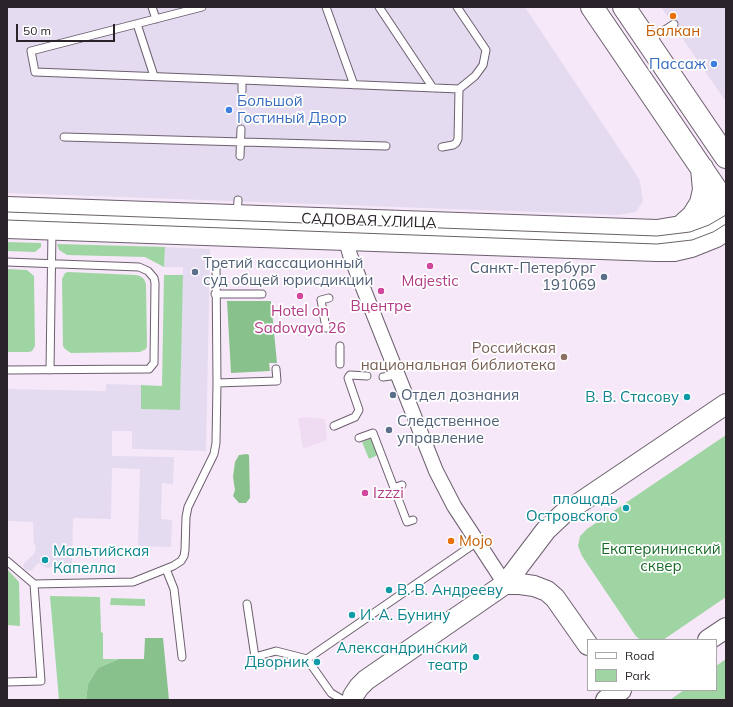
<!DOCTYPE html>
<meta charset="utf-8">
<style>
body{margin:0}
#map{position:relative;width:733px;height:707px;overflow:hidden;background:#f7e8f9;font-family:Mulish,sans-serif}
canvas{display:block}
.frame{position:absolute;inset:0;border:8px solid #2a242a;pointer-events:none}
.legend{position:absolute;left:587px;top:639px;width:130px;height:52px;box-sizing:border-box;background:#fff;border:1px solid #aaa7aa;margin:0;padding:5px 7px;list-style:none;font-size:12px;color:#2a242a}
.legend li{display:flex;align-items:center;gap:8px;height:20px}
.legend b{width:20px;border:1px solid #aaa7aa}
.scale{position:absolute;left:16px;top:24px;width:99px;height:18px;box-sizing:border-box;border:2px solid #2a242a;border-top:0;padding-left:5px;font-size:12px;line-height:14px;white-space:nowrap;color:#2a242a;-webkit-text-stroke:3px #fff;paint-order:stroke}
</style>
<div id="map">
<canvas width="733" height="707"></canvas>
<div class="frame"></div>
<ul class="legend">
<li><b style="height:5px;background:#fff"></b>Road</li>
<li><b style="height:11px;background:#9fd5a3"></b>Park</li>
</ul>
<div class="scale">50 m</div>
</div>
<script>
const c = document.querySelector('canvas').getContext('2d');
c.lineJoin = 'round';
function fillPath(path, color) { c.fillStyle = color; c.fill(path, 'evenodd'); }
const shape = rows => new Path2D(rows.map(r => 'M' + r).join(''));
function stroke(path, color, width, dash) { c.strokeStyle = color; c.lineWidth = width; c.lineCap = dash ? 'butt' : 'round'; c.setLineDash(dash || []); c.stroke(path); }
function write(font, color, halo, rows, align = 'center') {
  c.font = font + ' Mulish,sans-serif'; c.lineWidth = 3.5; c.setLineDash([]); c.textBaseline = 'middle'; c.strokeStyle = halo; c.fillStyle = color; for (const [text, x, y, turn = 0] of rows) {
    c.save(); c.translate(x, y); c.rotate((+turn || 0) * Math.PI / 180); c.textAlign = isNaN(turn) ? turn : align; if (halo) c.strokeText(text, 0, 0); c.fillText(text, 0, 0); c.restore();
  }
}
fillPath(shape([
 [7,7,525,7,634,171,640,181,643,201,636,212,618,215,7,193],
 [661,7,726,7,726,102],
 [165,247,210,249,206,451,132,449,132,431,112,431,112,456,174,457,173,484,162,483,161,519,172,520,171,547,138,546,140,469,112,468,111,519,73,518,72,565,70,565,70,568,69,572,66,573,63,573,60,570,60,565,58,563,52,567,47,568,38,563,33,569,30,571,26,570,24,568,23,565,25,562,34,554,36,545,34,545,33,522,7,521,7,389,106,391,106,384,141,385,141,409,180,410,183,267,164,267]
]), '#e4dbf0');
fillPath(shape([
 [304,417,325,419,327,440,303,449,298,418]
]), '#efdbf2');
fillPath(shape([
 [7,242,41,243,41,247,35,252,7,251],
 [57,244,165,247,164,267,145,257,67,255,59,250],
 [7,269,27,270,34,276,35,346,32,351,29,352,7,352],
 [68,272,136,275,140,276,144,279,146,284,147,346,146,349,140,352,71,353,65,349,63,346,62,279,65,273],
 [164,275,183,275,180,410,141,409,141,385,162,386],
 [726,435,726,597,663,640,640,640,635,635,582,556,578,546,580,536,587,529],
 [371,438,378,455,369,459,362,442],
 [7,569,19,582,20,626,7,625],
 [50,596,100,597,101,632,103,633,103,659,119,659,98,668,88,684,86,700,59,700],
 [111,598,145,599,145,606,110,605],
 [726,659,726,700,670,700,684,690,716,690,716,666]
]), '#9fd5a3');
fillPath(shape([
 [227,301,271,301,277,363,269,363,270,371,231,373],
 [247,454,249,455,250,498,246,503,239,503,233,496,235,490,233,477,235,462,239,455],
 [145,638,163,638,169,700,86,700,88,684,98,668,119,659,144,659]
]), '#88c18c');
const lane = shape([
 [152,7,156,19],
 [202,7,31,51,35,72,242,80],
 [326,7,354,85],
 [379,7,433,88],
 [137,24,154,76],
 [649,40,674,24],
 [242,91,242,80,459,89,475,76,483,65,486,50,457,7],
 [64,137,386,146],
 [442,147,453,145,456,143,458,139,459,89],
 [240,156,241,129],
 [237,214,238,200],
 [7,262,139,267,148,271,154,278,155,283,154,363,149,369,7,370],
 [216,265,217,383,277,381,276,369],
 [215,294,262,294],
 [326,328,321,300,329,298],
 [340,364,340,346],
 [50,370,52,230],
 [383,377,397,375],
 [334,426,355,417,359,410,348,378,350,375,367,376],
 [359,438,373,433,407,522,413,520],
 [394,488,402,485],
 [7,561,34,584,41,681,7,682],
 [166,569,174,589,182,657],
 [34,584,133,582,173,566,181,561,184,556,185,550,186,517,188,507,214,454,216,443,217,383],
 [247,604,255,657,276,651,307,659],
 [343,700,331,693,307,659,477,542]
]);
const street = shape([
 [346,233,347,244,350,255,436,471,454,506,505,584]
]);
const secondary = shape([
 [505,584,520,584,534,586,547,591,555,598,588,645],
 [708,640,726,628],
 [353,700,353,696,359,687,366,680,505,584,546,530,563,514,726,404],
 [606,700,621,690]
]);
const primary = shape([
 [592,7,726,204],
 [624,7,726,157],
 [7,208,657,231,681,227,705,218,726,206],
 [683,225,693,216,701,203,704,190,702,168],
 [7,227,657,250,674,250,691,246,716,236,726,229]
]);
stroke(lane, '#6c5f6e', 9);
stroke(street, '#6c5f6e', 16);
stroke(secondary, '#6c5f6e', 22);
stroke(primary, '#6c5f6e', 24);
stroke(lane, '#fff', 7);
stroke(street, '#fff', 14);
stroke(secondary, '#fff', 20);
stroke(primary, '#fff', 22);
stroke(shape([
 [7,212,657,236,690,232,709,225,726,215],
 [7,220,657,244,692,240,713,232,726,224]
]), '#6a616a', 1);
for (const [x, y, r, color] of [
 [673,16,4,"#e8710a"],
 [714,64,4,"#3f7fe0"],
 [229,110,4,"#3f7fe0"],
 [430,266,4,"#d1479c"],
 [195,272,4,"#5c6f8a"],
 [604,277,4,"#5c6f8a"],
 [381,291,4,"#d1479c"],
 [300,296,4,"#d1479c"],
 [564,357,4,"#8d6e63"],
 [393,395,4,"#5c6f8a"],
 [687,397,4,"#0f9aa8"],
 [389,430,4,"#5c6f8a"],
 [365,493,4,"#d1479c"],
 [626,508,4,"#0f9aa8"],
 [451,541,4,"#e8710a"],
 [45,560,4,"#0f9aa8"],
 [389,590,4,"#0f9aa8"],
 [352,615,4,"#0f9aa8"],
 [476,657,4,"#0f9aa8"],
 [317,662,4,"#0f9aa8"]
]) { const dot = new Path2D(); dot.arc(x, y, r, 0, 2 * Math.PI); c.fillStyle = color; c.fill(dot); stroke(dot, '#fff', 1.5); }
write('15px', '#c56008', '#fff', [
 ["Балкан",673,31],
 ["Mojo",459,541,"left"]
]);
write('15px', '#366cbe', '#fff', [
 ["Пассаж",706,64],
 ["Большой",237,101,"left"],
 ["Гостиный Двор",237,118,"left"]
], 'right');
write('15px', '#2a242a', '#fff', [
 ["САДОВАЯ УЛИЦА",369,221,2]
]);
write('15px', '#4e5e75', '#fff', [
 ["Третий кассационный",203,263],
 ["суд общей юрисдикции",203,280],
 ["Санкт-Петербург",596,268,"right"],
 ["191069",596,285,"right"],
 ["Отдел дознания",401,395],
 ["Следственное",397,421],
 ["управление",397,438]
], 'left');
write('15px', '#b23c85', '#fff', [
 ["Majestic",430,281],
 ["Вцентре",381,306],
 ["Hotel on",300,311],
 ["Sadovaya 26",300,328],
 ["Izzzi",373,493,"left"]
]);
write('15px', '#785e54', '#fff', [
 ["Российская",556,348],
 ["национальная библиотека",556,365]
], 'right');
write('15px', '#0d838f', '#fff', [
 ["В. В. Стасову",679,397],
 ["площадь",618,499],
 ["Островского",618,516],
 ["Мальтийская",53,551,"left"],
 ["Капелла",53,568,"left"],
 ["В. В. Андрееву",397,590,"left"],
 ["И. А. Бунину",360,615,"left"],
 ["Александринский",468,648],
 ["театр",468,665],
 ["Дворник",309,662]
], 'right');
write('15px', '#176a27', '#fff', [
 ["Екатерининский",661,549],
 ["сквер",661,566]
]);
</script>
